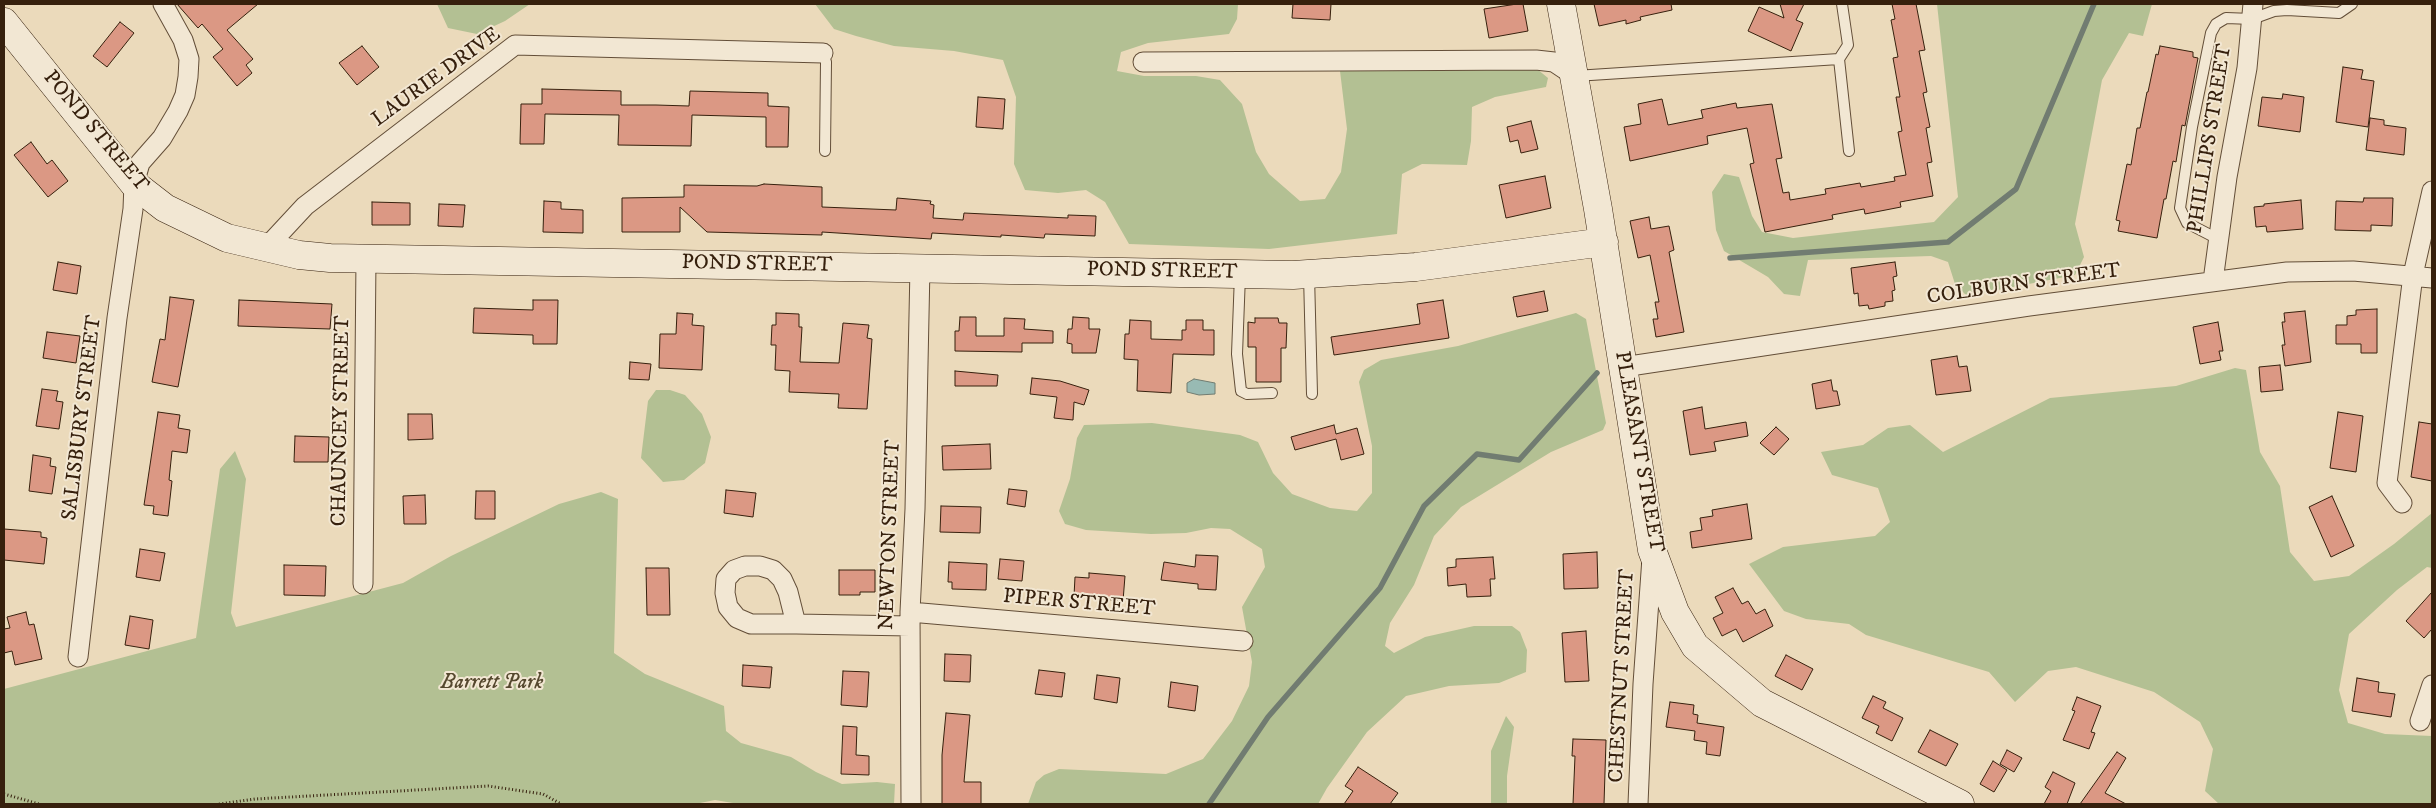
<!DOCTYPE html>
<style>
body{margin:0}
#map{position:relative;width:2436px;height:808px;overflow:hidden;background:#ebdabb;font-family:"IM FELL DW Pica",serif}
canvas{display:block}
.frame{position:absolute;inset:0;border:5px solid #36200d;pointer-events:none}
</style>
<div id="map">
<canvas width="2436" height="808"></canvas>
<div class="frame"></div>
</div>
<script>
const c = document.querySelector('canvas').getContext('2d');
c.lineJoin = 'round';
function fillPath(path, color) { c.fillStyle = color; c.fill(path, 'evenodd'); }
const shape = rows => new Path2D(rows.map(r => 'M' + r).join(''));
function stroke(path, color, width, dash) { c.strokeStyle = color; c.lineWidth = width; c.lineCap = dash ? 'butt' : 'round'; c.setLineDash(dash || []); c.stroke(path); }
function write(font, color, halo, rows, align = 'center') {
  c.font = font + ' "IM FELL DW Pica",serif'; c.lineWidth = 4; c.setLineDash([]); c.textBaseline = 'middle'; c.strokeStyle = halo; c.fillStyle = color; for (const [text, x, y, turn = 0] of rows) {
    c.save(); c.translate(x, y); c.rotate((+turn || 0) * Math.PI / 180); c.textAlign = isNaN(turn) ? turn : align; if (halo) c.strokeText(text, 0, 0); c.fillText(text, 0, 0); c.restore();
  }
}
fillPath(shape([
 [437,4,530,4,505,21,477,34,448,28],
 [815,4,1238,4,1237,19,1229,34,1148,43,1121,52,1117,71,1144,76,1196,76,1220,80,1242,104,1256,152,1269,174,1300,201,1325,199,1341,172,1347,129,1340,71,1510,68,1537,69,1548,78,1546,87,1495,97,1472,107,1471,141,1467,165,1422,164,1402,174,1397,234,1269,249,1129,244,1105,202,1086,190,1058,193,1025,190,1014,164,1016,97,1003,60,954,51,894,46,856,36,834,29],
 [1937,4,2152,4,2143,36,2129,33,2102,80,2075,224,2084,257,2075,275,1967,296,1955,284,1948,262,1931,256,1808,260,1800,296,1784,294,1768,277,1724,251,1716,230,1712,192,1724,174,1739,177,1752,216,1762,232,1793,238,1934,222,1958,197],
 [1576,313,1586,319,1606,423,1603,430,1551,452,1461,507,1434,536,1414,585,1390,623,1385,646,1394,653,1425,637,1474,626,1512,626,1520,632,1527,650,1526,672,1499,683,1449,686,1406,696,1367,732,1327,788,1318,804,1028,804,1036,782,1044,775,1059,769,1166,774,1203,759,1232,721,1249,686,1252,662,1242,607,1265,567,1262,549,1230,529,1211,528,1186,533,1151,534,1086,530,1065,524,1059,511,1070,479,1077,438,1084,425,1152,423,1240,435,1258,442,1273,473,1292,494,1330,508,1357,511,1372,493,1372,446,1359,382,1364,370,1381,360,1458,346],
 [2235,368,2246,370,2260,452,2280,486,2290,552,2314,581,2349,576,2394,544,2432,513,2432,568,2427,567,2397,590,2349,634,2339,690,2348,723,2385,734,2432,736,2432,804,2219,804,2205,791,2213,749,2200,722,2154,692,2076,667,2048,671,2015,702,1989,672,1866,635,1849,624,1806,619,1784,611,1749,564,1783,547,1875,536,1890,522,1878,488,1832,475,1821,452,1863,445,1888,428,1910,425,1943,452,2050,398,2176,386],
 [656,390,670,390,685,395,702,414,711,437,705,463,684,480,663,482,641,458,648,401],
 [235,451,246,479,231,613,236,627,403,583,451,556,559,504,601,492,618,499,614,653,645,674,724,706,726,731,741,743,791,757,816,772,842,784,877,782,895,784,894,804,739,804,715,800,695,804,4,804,4,689,196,638,220,469],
 [1506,716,1514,727,1507,776,1507,804,1491,804,1491,751]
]), '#b3c093');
const water = shape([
 [1194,379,1215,383,1215,394,1199,395,1187,392,1187,383,1194,379]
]);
fillPath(water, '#98bab3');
stroke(water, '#717c71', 1);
stroke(shape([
 [1730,258,1948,242,2016,189,2094,4],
 [1209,804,1268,717,1380,588,1424,506,1477,454,1519,460,1597,373]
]), '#717c71', 5.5);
const building = shape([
 [177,4,258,4,227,30,253,59,246,65,252,73,237,86,213,57,223,49,202,24,198,28,177,4],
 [1293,4,1331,4,1330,20,1292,18,1293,4],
 [1517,4,1523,4,1528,31,1489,38,1484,9,1517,4],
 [1594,4,1671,4,1672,10,1640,17,1641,20,1626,24,1626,20,1599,26,1594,4],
 [1780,4,1804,4,1796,20,1803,23,1791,51,1748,31,1759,7,1784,18,1780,4],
 [1892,4,1916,4,1925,50,1919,51,1927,92,1923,93,1930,127,1926,128,1932,162,1927,163,1933,196,1900,202,1901,207,1865,214,1864,209,1832,215,1833,219,1765,232,1750,164,1754,163,1747,128,1707,136,1708,144,1630,161,1624,127,1641,124,1638,104,1662,99,1668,125,1703,118,1701,110,1736,103,1737,108,1772,104,1782,158,1776,159,1783,193,1789,192,1790,200,1826,194,1825,189,1860,183,1861,187,1895,181,1894,177,1906,175,1898,132,1902,131,1896,97,1900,97,1893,58,1898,57,1891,20,1895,19,1892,4],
 [120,22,134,33,107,67,93,56,120,22],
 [362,46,379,67,357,85,339,63,362,46],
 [2160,46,2193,52,2193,57,2198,58,2185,126,2182,125,2176,162,2173,161,2166,199,2164,199,2157,238,2118,231,2120,221,2116,220,2127,164,2131,165,2137,128,2140,128,2147,92,2148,92,2156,54,2158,55,2160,46],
 [2343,67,2363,70,2361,79,2374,81,2368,127,2336,122,2343,67],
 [542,89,621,91,621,105,656,105,689,106,690,91,768,93,768,106,789,107,788,147,766,147,766,117,692,115,691,146,618,145,619,115,545,114,544,144,520,144,521,104,542,104,542,89],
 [2283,94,2304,97,2300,132,2258,126,2262,97,2282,99,2283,94],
 [978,97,1005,99,1003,129,976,127,978,97],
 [2370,118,2384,120,2384,125,2406,128,2404,155,2366,150,2370,118],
 [1531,121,1538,149,1521,153,1518,140,1510,142,1507,127,1531,121],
 [31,142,47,164,52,160,68,181,48,197,14,155,31,142],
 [1545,176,1551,208,1506,218,1499,185,1545,176],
 [764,184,822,187,822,207,896,210,897,198,931,201,930,204,934,205,933,218,963,220,964,213,1068,218,1068,215,1096,216,1095,236,1045,234,1044,238,1001,235,1001,237,932,233,931,239,822,232,822,235,707,232,680,207,680,232,622,232,622,198,684,197,684,185,757,186,764,184],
 [2364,198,2393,198,2392,226,2371,225,2371,231,2335,230,2336,201,2363,202,2364,198],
 [2301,200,2303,229,2267,232,2266,226,2256,227,2254,207,2264,206,2264,204,2301,200],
 [544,201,561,202,561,209,583,210,583,233,543,232,544,201],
 [372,202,410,203,410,225,372,225,372,202],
 [439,204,465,205,463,227,438,226,439,204],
 [1649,217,1651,229,1669,226,1674,250,1669,252,1684,332,1656,337,1653,319,1658,319,1655,302,1659,302,1650,255,1638,258,1630,221,1649,217],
 [58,262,81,266,77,294,53,290,58,262],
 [1895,262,1897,276,1893,277,1895,290,1892,291,1893,301,1885,302,1885,306,1869,309,1868,305,1859,306,1858,293,1854,294,1851,268,1895,262],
 [1544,291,1548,311,1517,317,1513,297,1544,291],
 [170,297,194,300,178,387,152,382,160,339,165,340,170,297],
 [239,300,332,304,330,329,238,326,239,300],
 [533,300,558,300,557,344,533,344,533,335,473,333,474,308,533,310,533,300],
 [1443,300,1449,338,1334,355,1331,337,1420,324,1417,304,1443,300],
 [2377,309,2377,353,2361,353,2361,344,2336,344,2336,325,2347,325,2347,316,2356,315,2356,310,2377,309],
 [2305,311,2311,362,2285,366,2282,345,2285,345,2282,322,2285,322,2284,313,2305,311],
 [677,313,693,314,692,325,704,326,702,370,659,368,660,334,676,334,677,313],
 [776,313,799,314,799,327,802,327,800,362,839,363,843,323,869,325,867,338,872,339,867,409,838,408,839,394,789,392,790,371,775,370,776,345,771,345,772,325,776,325,776,313],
 [960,317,976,317,976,336,1004,336,1004,318,1025,319,1024,329,1053,331,1053,343,1022,343,1022,352,955,351,955,331,959,331,960,317],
 [1073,317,1089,318,1089,329,1100,329,1096,353,1072,353,1072,344,1067,343,1068,329,1072,329,1073,317],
 [1255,318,1278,318,1279,323,1287,323,1286,348,1281,348,1281,382,1256,382,1256,347,1248,347,1248,322,1255,323,1255,318],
 [1130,320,1151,321,1151,339,1182,340,1182,330,1186,330,1186,320,1203,320,1203,330,1214,330,1214,355,1173,354,1171,393,1137,391,1138,360,1124,359,1125,334,1129,334,1130,320],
 [2218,322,2223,351,2219,351,2221,360,2200,364,2193,327,2218,322],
 [47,332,80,336,76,363,43,358,47,332],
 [1957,356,1959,367,1967,366,1971,391,1936,395,1931,360,1957,356],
 [630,362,651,364,649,380,629,379,630,362],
 [2280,365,2283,390,2261,392,2259,367,2280,365],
 [955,371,998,375,997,386,955,386,955,371],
 [1032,378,1060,381,1089,390,1084,405,1074,402,1073,420,1054,418,1057,397,1030,394,1032,378],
 [1831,380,1833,391,1837,391,1840,405,1816,409,1812,384,1831,380],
 [42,389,58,391,56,401,63,402,59,429,36,426,42,389],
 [1702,407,1705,429,1746,422,1748,436,1714,442,1716,451,1690,455,1683,411,1702,407],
 [158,412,180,415,178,428,190,430,187,453,172,451,169,480,172,481,168,516,153,514,154,506,144,505,158,412],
 [2338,412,2363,416,2356,472,2330,468,2338,412],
 [408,414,432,414,433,439,408,440,408,414],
 [2419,422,2432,424,2432,481,2411,477,2419,422],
 [1334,425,1336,434,1357,428,1364,454,1341,460,1336,439,1295,450,1291,437,1334,425],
 [1776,427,1789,439,1774,455,1760,443,1776,427],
 [295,436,329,437,328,462,294,462,295,436],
 [990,444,991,469,943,470,942,446,990,444],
 [33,455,51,458,50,466,56,467,52,494,29,491,33,455],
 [1009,489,1027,491,1025,507,1007,504,1009,489],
 [726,490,756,493,753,517,724,513,726,490],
 [476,491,495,491,495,519,475,519,476,491],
 [425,495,426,524,404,524,403,496,425,495],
 [2332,496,2354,546,2331,557,2309,507,2332,496],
 [1747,504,1752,539,1692,548,1690,532,1702,530,1700,518,1713,516,1712,510,1747,504],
 [941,506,981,507,980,533,940,532,941,506],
 [4,529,41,532,41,537,47,538,44,564,4,560,4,529],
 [140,549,165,553,160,581,136,577,140,549],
 [1597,552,1598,588,1564,589,1563,554,1597,552],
 [1196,555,1218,556,1216,590,1198,589,1198,584,1161,580,1164,562,1195,567,1196,555],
 [1493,557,1495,579,1490,579,1491,596,1467,597,1466,584,1448,586,1447,568,1456,567,1456,559,1493,557],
 [1000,559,1024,561,1022,581,998,579,1000,559],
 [949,562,987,564,986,590,952,589,952,582,948,582,949,562],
 [284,565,326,566,325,596,284,595,284,565],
 [646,568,669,568,670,615,647,615,646,568],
 [839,570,875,570,875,592,860,592,860,595,839,595,839,570],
 [1089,573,1125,576,1123,601,1074,596,1075,577,1089,578,1089,573],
 [1733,588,1742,604,1748,601,1756,614,1765,609,1773,626,1743,642,1736,629,1722,636,1713,618,1723,613,1715,597,1733,588],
 [2432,592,2432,629,2424,638,2406,621,2432,592],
 [26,612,29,625,34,624,42,659,15,665,12,651,4,653,4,629,10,628,7,617,26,612],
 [130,616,153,620,149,649,125,645,130,616],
 [1586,631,1589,681,1565,682,1562,633,1586,631],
 [945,654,971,655,970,682,944,681,945,654],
 [1786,655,1813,669,1802,690,1775,676,1786,655],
 [743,665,772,667,770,688,742,686,743,665],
 [1039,670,1065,673,1062,697,1035,694,1039,670],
 [843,671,869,672,867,707,841,705,843,671],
 [1097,675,1120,678,1117,703,1094,699,1097,675],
 [2357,678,2379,682,2378,692,2395,694,2391,717,2352,711,2357,678],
 [1171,682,1198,686,1195,711,1168,707,1171,682],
 [1873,696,1886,702,1883,708,1903,718,1892,741,1876,733,1879,726,1862,718,1873,696],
 [2077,697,2101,706,2091,732,2095,733,2089,749,2063,740,2075,711,2072,710,2077,697],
 [1670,702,1694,705,1693,714,1698,715,1697,723,1724,727,1720,756,1706,754,1707,742,1694,740,1695,731,1666,727,1670,702],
 [946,713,970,715,964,782,981,782,981,804,942,804,942,755,946,713],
 [843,726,857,727,856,755,869,756,869,775,841,774,843,726],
 [1930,730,1958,744,1946,766,1918,752,1930,730],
 [1573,739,1606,740,1604,804,1573,804,1575,756,1572,756,1573,739],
 [2007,750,2022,758,2014,772,2000,764,2007,750],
 [2117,752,2126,758,2105,793,2126,804,2080,804,2117,752],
 [1993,761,2007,770,1994,792,1980,784,1993,761],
 [1358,767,1398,793,1390,804,1344,804,1353,791,1345,786,1358,767],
 [2053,772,2075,783,2067,804,2044,804,2051,791,2045,787,2053,772]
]);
fillPath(building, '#db9884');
stroke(building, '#36200d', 1);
const lane = shape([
 [1842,4,1848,45,1839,59,1849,151],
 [823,53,826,62,825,151],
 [1575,76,1839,59],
 [2218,239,2187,223,2180,208,2192,127,2211,33,2216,24,2226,18,2252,19,2274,11,2287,10,2339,13,2352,4],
 [1240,275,1237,354,1241,391,1247,394,1272,393],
 [1309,275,1312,394]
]);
const street = shape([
 [1143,62,1536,60,1554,62,1575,76],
 [266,248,305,206,515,45,823,53],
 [2213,281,2227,177,2247,68,2253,4],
 [1623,367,2029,306,2287,272,2353,271,2432,278],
 [2402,503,2387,483,2413,275,2432,191],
 [363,584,366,258],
 [910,612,1243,641],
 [796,624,788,592,782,579,773,570,760,566,745,566,734,570,726,579,725,593,728,607,737,618,751,624,796,624,910,626],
 [78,657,117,318,133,209,134,184,140,163,162,138,178,111,185,95,188,77,189,59,183,40,163,4],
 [2420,721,2432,685],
 [911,804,910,612,915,509,920,267],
 [1638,804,1643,684,1652,558]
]);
const secondary = shape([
 [1561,4,1598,209,1652,550,1675,612,1695,646,1762,703,1960,804],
 [4,22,134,184,165,208,227,238,299,255,330,258,1293,275,1416,267,1604,242]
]);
stroke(lane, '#634e38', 12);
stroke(street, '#634e38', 21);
stroke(secondary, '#36200d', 29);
stroke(shape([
 [4,794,39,804],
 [219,804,255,799,488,786,543,794,561,804]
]), '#36200d', 3, [1, 2.5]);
stroke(lane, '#f2e7d3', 10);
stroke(street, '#f2e7d3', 19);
stroke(secondary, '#f2e7d3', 28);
write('21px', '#36200d', '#f2e7d3', [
 ["LAURIE DRIVE",437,78,-36],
 ["POND STREET",95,132,50],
 ["PHILLIPS STREET",2211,139,-81],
 ["POND STREET",757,265,1],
 ["POND STREET",1162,272,1],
 ["COLBURN STREET",2024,285,-8],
 ["SALISBURY STREET",83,418,-83],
 ["CHAUNCEY STREET",342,421,-89],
 ["PLEASANT STREET",1638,452,80],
 ["NEWTON STREET",891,535,-88],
 ["PIPER STREET",1079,604,5],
 ["CHESTNUT STREET",1623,676,-87]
]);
write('italic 21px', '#55482e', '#f2e7d3', [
 ["Barrett Park",492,684]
]);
</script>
